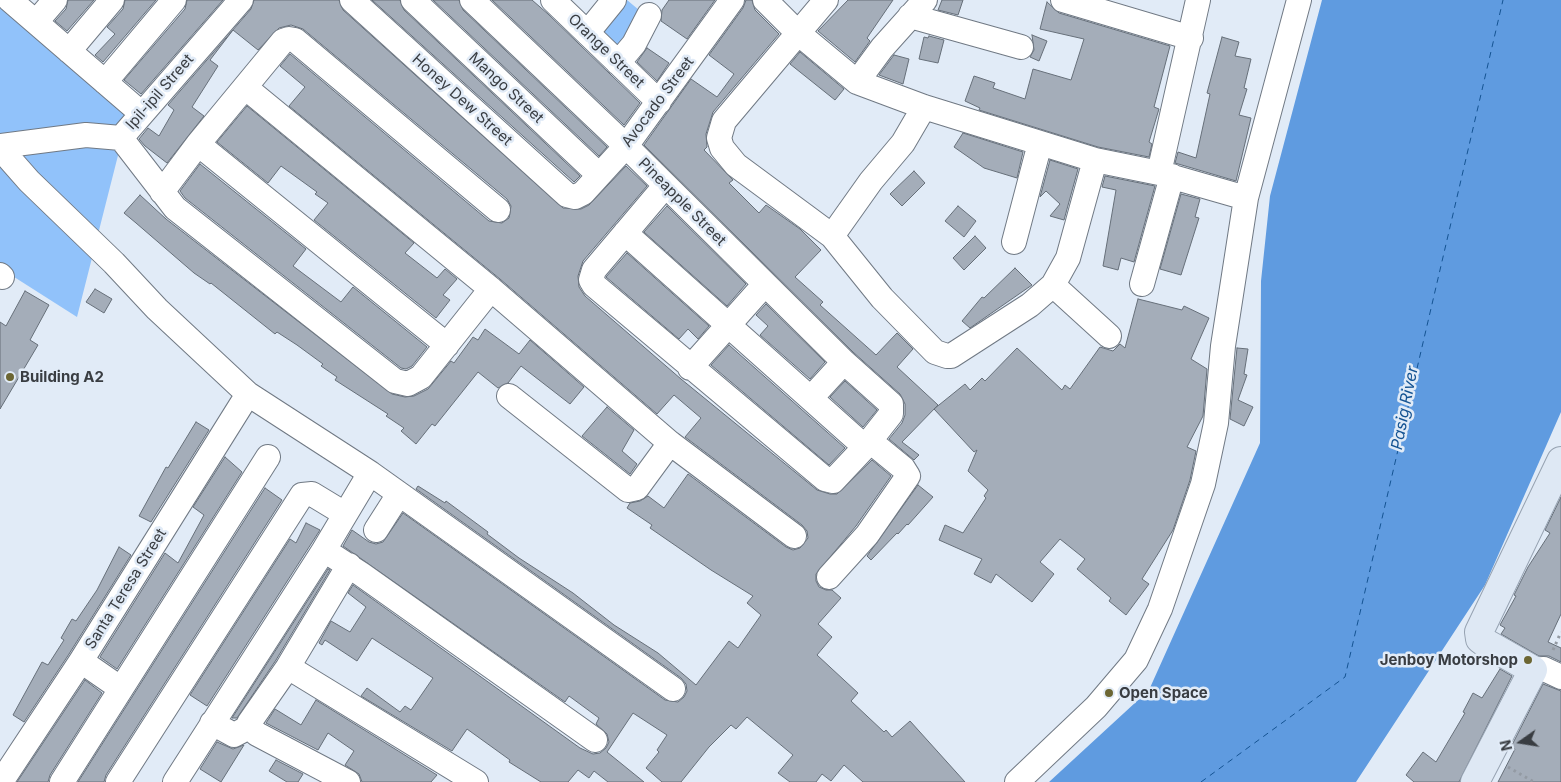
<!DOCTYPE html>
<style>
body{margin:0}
#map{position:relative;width:1561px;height:782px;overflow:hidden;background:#e1ebf7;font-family:Inter,sans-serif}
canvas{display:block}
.north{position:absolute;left:1496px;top:717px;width:50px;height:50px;-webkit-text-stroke:4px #e1ebf7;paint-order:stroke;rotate:257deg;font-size:14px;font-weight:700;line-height:20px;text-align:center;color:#393d42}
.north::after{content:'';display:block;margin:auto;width:18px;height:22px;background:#393d42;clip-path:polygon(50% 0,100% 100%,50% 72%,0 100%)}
</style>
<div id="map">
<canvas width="1561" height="782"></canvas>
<div class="north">N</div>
</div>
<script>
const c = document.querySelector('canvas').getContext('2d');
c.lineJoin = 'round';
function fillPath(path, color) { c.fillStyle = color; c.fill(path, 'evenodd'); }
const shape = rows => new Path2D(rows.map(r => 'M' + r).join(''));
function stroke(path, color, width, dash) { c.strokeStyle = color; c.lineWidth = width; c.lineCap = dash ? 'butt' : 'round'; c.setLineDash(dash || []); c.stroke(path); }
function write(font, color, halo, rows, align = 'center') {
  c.font = font + ' Inter,sans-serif'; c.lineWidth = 5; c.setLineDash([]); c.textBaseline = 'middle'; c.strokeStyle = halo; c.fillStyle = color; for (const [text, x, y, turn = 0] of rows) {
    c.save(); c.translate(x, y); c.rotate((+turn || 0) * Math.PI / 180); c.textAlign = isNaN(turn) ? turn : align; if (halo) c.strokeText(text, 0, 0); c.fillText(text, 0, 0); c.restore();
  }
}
fillPath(shape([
 [617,0,627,0,651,20,614,65,584,40],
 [0,6,128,116,77,317,0,268]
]), '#91c2fa');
fillPath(shape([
 [1322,0,1561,0,1561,412,1485,585,1356,782,1049,782,1149,690,1260,443,1261,281,1270,196]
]), '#5f9be0');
stroke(shape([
 [1201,782,1345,677,1503,0]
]), '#145392', 1, [6, 5]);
const building = shape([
 [68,0,94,0,67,31,55,21,66,9,68,0],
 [125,0,156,0,103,62,95,55,115,34,107,27,123,9,125,0],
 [187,0,223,0,141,94,124,80,185,9,187,0],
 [254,0,339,0,343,10,563,208,581,209,589,205,626,166,647,186,583,261,578,276,579,287,585,296,681,379,817,490,830,494,837,494,872,460,891,476,856,526,816,574,816,581,819,587,826,590,832,590,841,598,818,624,832,637,817,655,858,693,851,701,884,732,886,730,892,737,910,721,965,782,863,782,844,765,831,781,822,774,816,782,790,782,778,773,793,755,747,717,736,729,731,725,709,747,681,782,662,782,646,768,659,752,657,750,667,735,633,713,607,752,644,782,608,782,594,771,589,778,578,770,568,782,541,782,509,762,510,760,467,729,452,751,361,696,367,688,400,712,405,706,411,710,433,678,372,638,357,661,325,640,322,645,319,643,331,621,350,632,366,607,348,593,353,585,580,748,593,754,600,753,606,748,609,742,607,734,596,724,599,718,569,696,565,702,343,546,352,530,369,542,376,544,383,542,403,513,665,700,678,702,684,697,687,691,686,684,681,678,416,489,418,486,445,503,446,501,488,532,487,534,519,558,573,593,614,625,658,653,696,685,729,641,738,648,761,615,747,603,753,596,711,570,650,528,652,525,627,508,630,503,640,501,648,496,664,508,688,474,786,547,793,550,800,548,808,538,807,531,802,525,685,437,701,418,674,395,657,414,500,279,289,106,305,87,280,66,290,54,489,221,502,223,509,218,511,206,507,199,303,29,291,25,279,28,258,50,233,30,210,60,218,66,192,107,204,116,167,163,145,146,139,139,148,128,159,136,174,110,168,105,251,9,254,0],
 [372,0,400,0,404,10,580,176,574,182,372,0],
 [433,0,459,0,463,10,607,147,599,156,433,0],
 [492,0,532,0,548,14,640,103,624,125,492,0],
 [669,0,715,0,687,39,661,21,662,10,669,0],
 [746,0,752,0,755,10,779,34,713,112,706,134,707,147,704,150,733,180,729,183,759,213,766,205,800,229,821,250,795,277,823,302,820,305,876,355,897,333,913,349,897,367,938,405,902,442,919,455,914,460,889,439,902,423,905,415,905,404,900,394,853,352,644,145,691,79,717,97,734,74,709,55,743,8,746,0],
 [848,0,893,0,867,38,870,41,855,62,818,31,848,0],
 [942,0,963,0,958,15,938,10,942,0],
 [1047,2,1059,13,1170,46,1154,107,1159,109,1149,142,1152,144,1149,157,1098,147,979,110,980,108,965,101,974,76,995,83,993,88,1025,99,1033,69,1071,80,1084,39,1040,29,1047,2],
 [1032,35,1047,41,1039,61,1030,57,1034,50,1032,35],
 [929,36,944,40,938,63,919,59,924,37,928,38,929,36],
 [1222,37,1239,42,1235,56,1251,59,1244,88,1247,89,1239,115,1251,118,1236,181,1175,163,1178,152,1196,158,1210,94,1207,93,1222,37],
 [647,48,669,63,657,81,637,62,647,48],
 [800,52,844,89,835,100,790,64,800,52],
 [894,55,909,59,903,84,879,75,894,55],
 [247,106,414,243,405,253,437,278,445,269,457,279,443,295,450,300,436,318,314,220,328,203,315,194,317,192,281,166,268,183,217,142,247,106],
 [963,133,1023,152,1017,178,984,168,954,147,963,133],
 [1050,160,1078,169,1064,220,1050,216,1060,204,1046,191,1040,197,1050,160],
 [200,164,306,249,293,266,341,302,353,287,427,347,412,366,406,369,401,368,185,198,180,191,200,164],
 [914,171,925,183,902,206,890,194,914,171],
 [1105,176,1155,186,1134,262,1121,258,1118,270,1103,266,1116,190,1102,187,1105,176],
 [1181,194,1200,199,1195,217,1199,218,1181,275,1160,269,1181,194],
 [140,195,166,219,392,394,405,397,414,396,428,389,451,361,454,363,473,337,478,340,485,329,519,354,530,340,584,387,570,404,521,366,508,383,498,388,478,372,435,426,432,424,416,444,401,431,404,428,386,416,388,414,335,380,337,377,321,366,323,364,297,345,277,332,275,334,211,283,210,284,194,273,136,223,124,213,140,195],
 [667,206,746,284,727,306,644,232,667,206],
 [958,206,976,221,964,237,945,221,958,206],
 [975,236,986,248,964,270,953,258,975,236],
 [627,253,709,326,698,339,688,329,679,339,606,277,627,253],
 [1015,268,1032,285,970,328,962,321,982,297,984,298,1015,268],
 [95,289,112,299,104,313,86,302,95,289],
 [25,291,49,305,30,340,38,345,0,409,0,322,6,326,25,291],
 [1138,299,1182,310,1184,306,1209,318,1191,359,1207,369,1203,416,1187,447,1196,451,1190,480,1173,530,1142,579,1149,584,1126,615,1109,601,1111,598,1077,569,1085,559,1060,539,1040,562,1054,574,1032,602,996,574,991,583,974,574,982,559,939,540,945,525,963,533,986,498,984,496,988,490,968,471,977,450,974,452,934,409,965,384,970,390,982,378,985,381,1017,348,1062,390,1065,385,1070,389,1100,347,1113,351,1120,344,1125,348,1138,299],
 [766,304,825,362,810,379,760,335,768,326,756,315,766,304],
 [729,345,845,448,829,465,711,365,729,345],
 [1237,348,1248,349,1244,374,1247,375,1238,400,1253,407,1244,426,1230,419,1237,348],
 [845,381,877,410,863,427,830,397,845,381],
 [607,407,634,430,622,451,637,464,630,474,582,436,607,407],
 [196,422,209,430,151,522,139,516,166,467,168,468,196,422],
 [225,457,242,472,117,669,100,657,165,553,178,563,204,515,193,507,225,457],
 [918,485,933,497,908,525,907,524,898,534,897,533,871,560,867,556,918,485],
 [265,488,282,500,106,775,104,782,78,782,265,488],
 [1561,497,1561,614,1548,642,1561,648,1561,662,1549,656,1539,656,1501,634,1505,628,1500,625,1516,596,1514,595,1528,567,1550,533,1545,530,1561,497],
 [306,523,320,530,207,706,190,695,290,539,296,543,306,523],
 [119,547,131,555,69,654,24,722,13,715,42,662,48,665,64,640,61,638,72,619,76,621,97,590,119,547],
 [328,569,330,570,276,660,237,718,232,718,328,569],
 [1500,669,1512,676,1459,782,1414,782,1406,775,1423,752,1436,762,1465,713,1463,712,1473,693,1482,698,1500,669],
 [85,680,102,693,50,775,48,782,17,782,85,680],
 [1543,684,1561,691,1561,782,1498,782,1515,749,1511,747,1543,684],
 [316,700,345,718,437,775,431,782,362,782,359,774,345,765,354,751,328,733,318,750,266,723,275,709,301,725,316,700],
 [217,742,233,749,244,745,221,782,200,769,217,742],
 [276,760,303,774,298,782,287,782,269,771,276,760]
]);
fillPath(building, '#a4adb9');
stroke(building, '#666f79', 1);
const minor = shape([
 [10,0,141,113],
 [352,0,567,195,575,197,583,193,626,146,732,0],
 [413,0,599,175],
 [472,0,626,146,844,362,891,404,891,414,865,447,833,481,825,479,594,285,591,280,594,270,665,186],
 [553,0,659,102],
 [765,0,798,33,857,82,924,107,1095,160,1159,173,1246,198],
 [826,0,724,121,719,138,722,148,736,165,832,236],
 [1063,0,1191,38],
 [910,16,1021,47],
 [36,22,55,0],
 [588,32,614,0],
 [69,51,112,0],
 [618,63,634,44,649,15],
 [105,82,174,0],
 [857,82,882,48,925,0],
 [246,88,491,289,670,443,794,536],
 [924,107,903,143,871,181,832,236,882,298,935,352,947,356,951,356,1030,305,1053,285,1068,258,1095,160],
 [121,138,175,208,395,381,408,384,421,377,491,289],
 [121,138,241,0],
 [198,144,447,345],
 [0,146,86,135,121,138],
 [0,148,29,181,114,263,157,309,248,394,370,473,673,689],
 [1159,173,1198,0],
 [162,192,198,144,283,41,289,39,295,40,498,210],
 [625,233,865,447],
 [1014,242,1040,143],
 [0,275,2,277],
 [1142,284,1172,176],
 [1053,285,1109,336],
 [690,368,765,284],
 [509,396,628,490,637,488,670,443],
 [811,398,844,362],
 [376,530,399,494],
 [324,550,361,574,595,740],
 [829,577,867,535,908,476,903,468,870,441],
 [81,661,120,688],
 [288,667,476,782],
 [1533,670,1544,669,1561,677],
 [212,723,234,735,249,727],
 [1,782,81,661,248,394],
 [62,782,268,457],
 [118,782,302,495,312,494,345,514],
 [175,782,324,550,370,473],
 [348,782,257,734,249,727,249,723,288,667,349,565],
 [1017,782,1096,707,1136,660,1160,609,1203,484,1216,423,1223,346,1246,198,1299,0]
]);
const major = shape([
 [1475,782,1533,670,1484,642,1480,639,1479,632,1561,461]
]);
stroke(minor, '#707984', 26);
stroke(major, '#96a2b1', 30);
stroke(shape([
 [1553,650,1561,632],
 [1508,767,1534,782]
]), '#939aa3', 3, [2.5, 4]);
stroke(minor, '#fff', 24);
stroke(major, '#dee8f4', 28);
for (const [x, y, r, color] of [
 [10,377,5,"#6c6633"],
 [1528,660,5,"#6c6633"],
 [1109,693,5,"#6c6633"]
]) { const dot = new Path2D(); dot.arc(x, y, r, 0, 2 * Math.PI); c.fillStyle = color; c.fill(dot); stroke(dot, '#e1ebf7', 2); }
write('15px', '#393d42', '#e1ebf7', [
 ["Orange Street",606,51,44],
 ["Mango Street",506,88,43],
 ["Ipil-ipil Street",160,92,-49],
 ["Honey Dew Street",462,100,42],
 ["Avocado Street",658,102,-53],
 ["Pineapple Street",682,202,45],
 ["Santa Teresa Street",126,589,-58]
]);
write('bold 15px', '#393d42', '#e1ebf7', [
 ["Building A2",20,377],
 ["Jenboy Motorshop",1518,660,"right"],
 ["Open Space",1119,693]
], 'left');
write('italic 16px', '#145392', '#e1ebf7', [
 ["Pasig River",1405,408,-79]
]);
</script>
